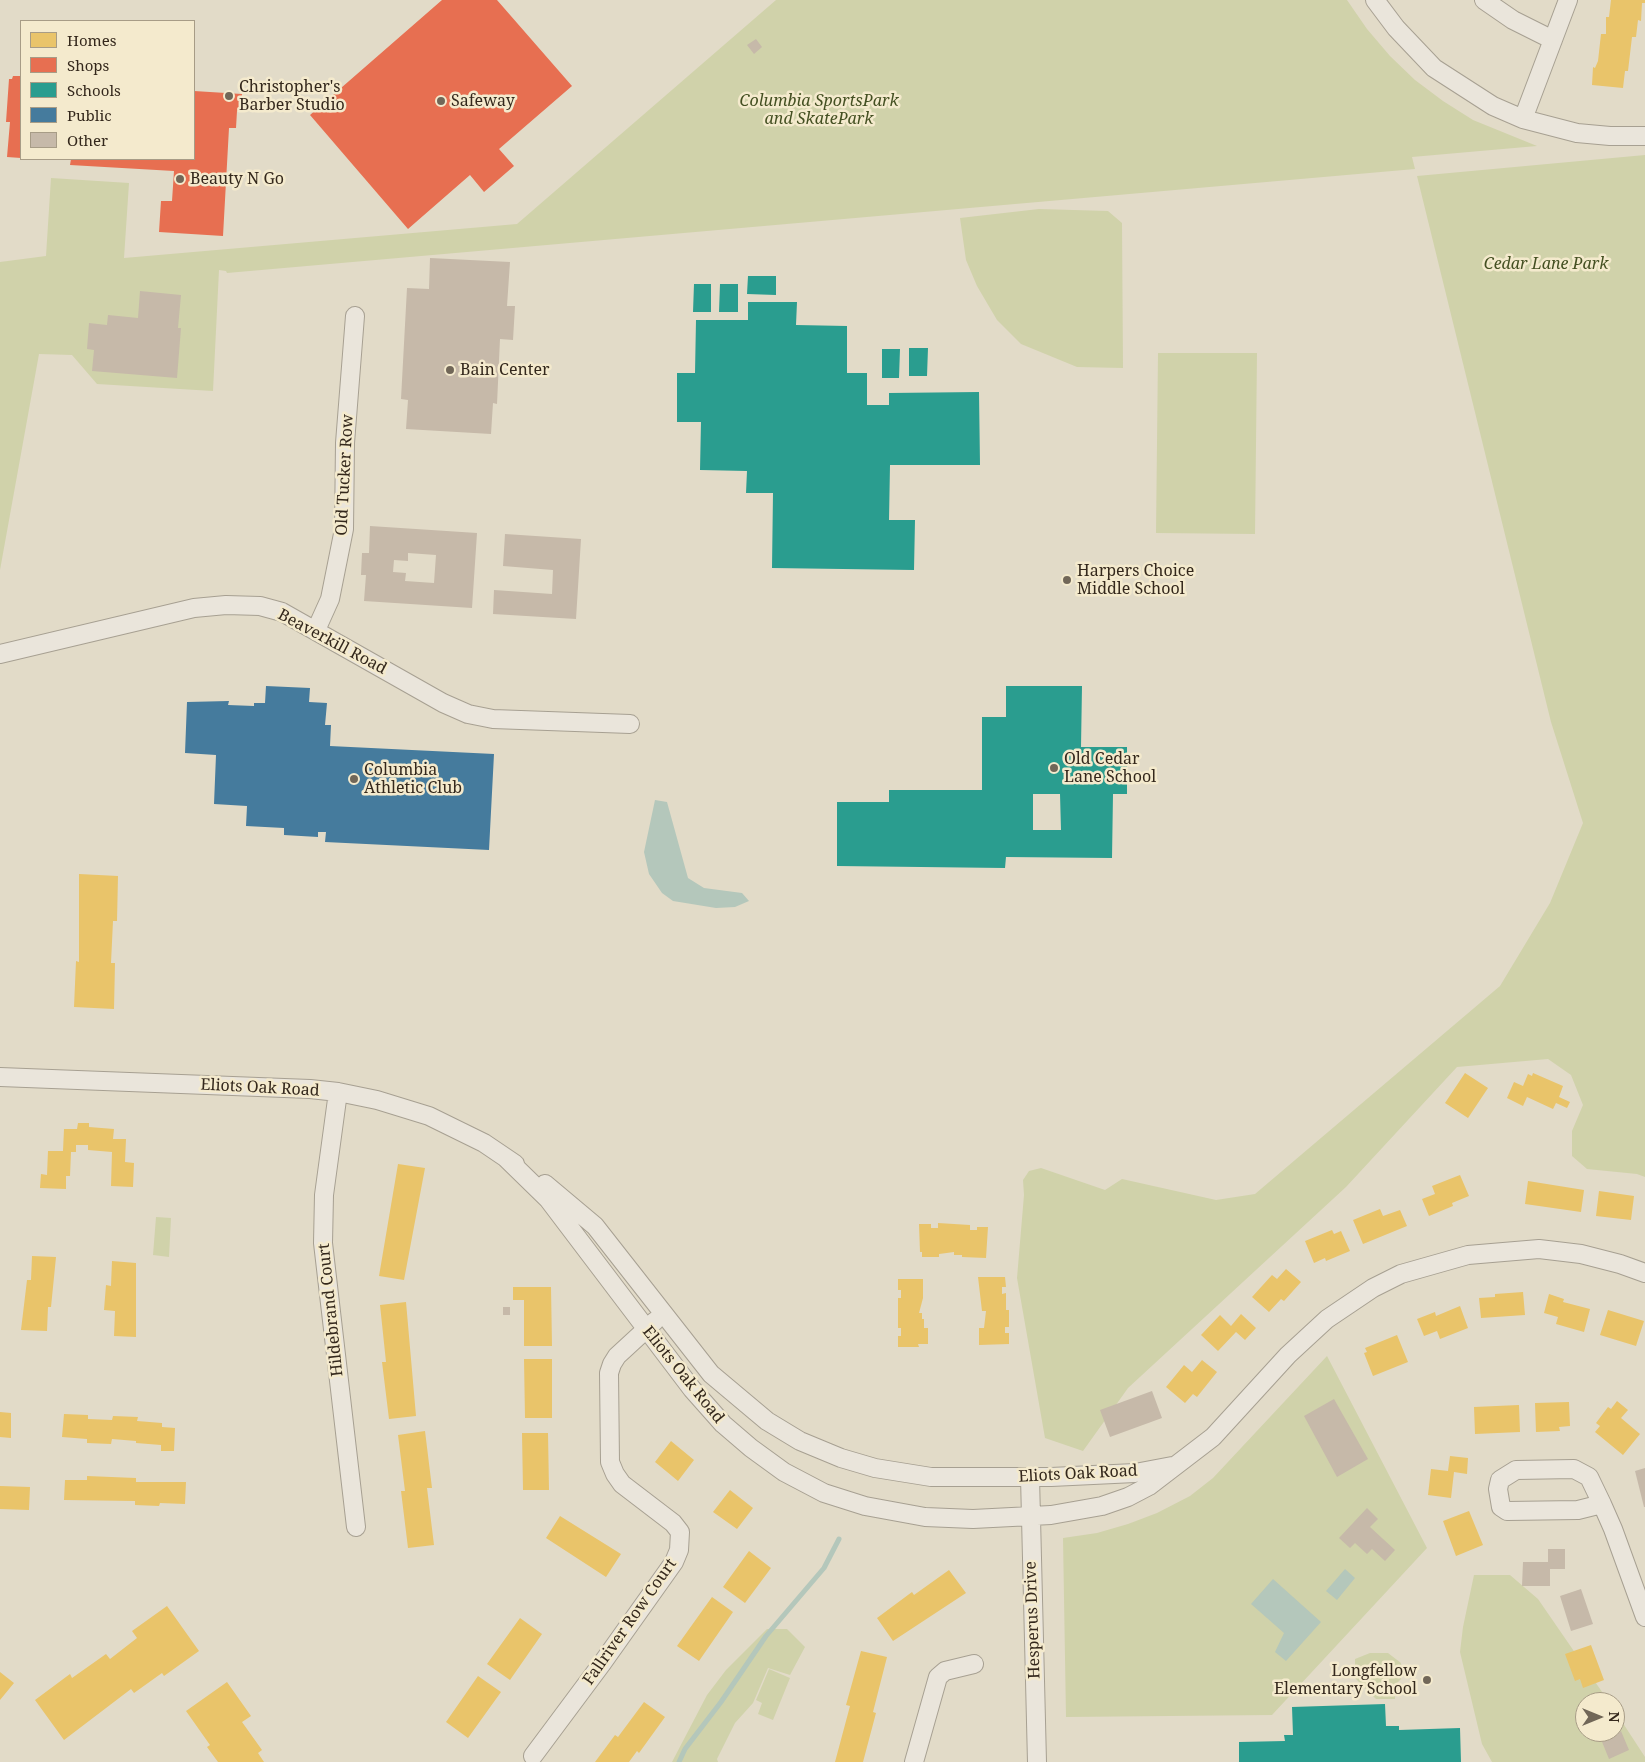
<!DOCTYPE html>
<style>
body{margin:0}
#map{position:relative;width:1645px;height:1762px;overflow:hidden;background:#e2dbc8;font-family:"Noto Serif",serif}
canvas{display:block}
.legend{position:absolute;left:20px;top:20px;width:175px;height:140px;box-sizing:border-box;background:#f4eacd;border:1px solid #a79c86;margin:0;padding:6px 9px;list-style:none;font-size:15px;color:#34281c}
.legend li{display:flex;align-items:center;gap:10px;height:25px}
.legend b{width:25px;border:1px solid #a79c86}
.north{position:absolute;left:1575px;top:1692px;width:50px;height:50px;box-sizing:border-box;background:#f4eacd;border:1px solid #a79c86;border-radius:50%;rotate:90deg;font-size:14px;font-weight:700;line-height:20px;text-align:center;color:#34281c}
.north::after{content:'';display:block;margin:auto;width:18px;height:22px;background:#716758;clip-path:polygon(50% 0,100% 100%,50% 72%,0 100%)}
</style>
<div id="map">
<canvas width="1645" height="1762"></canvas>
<ul class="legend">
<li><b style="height:14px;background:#e9c46a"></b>Homes</li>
<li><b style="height:14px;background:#e76f51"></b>Shops</li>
<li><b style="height:14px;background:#2a9d8f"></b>Schools</li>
<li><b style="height:14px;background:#457b9d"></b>Public</li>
<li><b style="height:14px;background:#c6b9a9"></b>Other</li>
</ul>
<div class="north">N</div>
</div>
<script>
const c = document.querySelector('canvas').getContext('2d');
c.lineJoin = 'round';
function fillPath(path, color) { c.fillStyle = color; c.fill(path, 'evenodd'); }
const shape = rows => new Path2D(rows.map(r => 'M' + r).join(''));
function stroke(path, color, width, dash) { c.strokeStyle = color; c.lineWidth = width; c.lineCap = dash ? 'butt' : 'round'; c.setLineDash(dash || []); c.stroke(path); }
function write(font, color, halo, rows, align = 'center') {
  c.font = font + ' "Noto Serif",serif'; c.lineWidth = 5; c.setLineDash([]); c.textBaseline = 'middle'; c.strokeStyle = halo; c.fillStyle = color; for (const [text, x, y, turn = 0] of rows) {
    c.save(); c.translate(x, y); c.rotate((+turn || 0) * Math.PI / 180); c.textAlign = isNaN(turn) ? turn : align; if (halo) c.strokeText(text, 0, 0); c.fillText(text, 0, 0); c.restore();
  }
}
fillPath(shape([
 [776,0,1347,0,1367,29,1390,56,1415,80,1443,101,1473,120,1537,146,1412,157,1415,169,227,273,226,271,219,270,213,391,97,384,72,355,39,354,0,570,0,262,46,256,51,178,129,183,124,258,517,224],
 [1645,155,1645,1177,1637,1174,1587,1169,1572,1156,1572,1131,1583,1105,1571,1075,1548,1059,1457,1067,1346,1187,1128,1388,1083,1451,1045,1438,1017,1278,1024,1195,1023,1180,1029,1171,1041,1168,1105,1190,1122,1179,1216,1200,1255,1194,1500,986,1550,903,1583,823,1551,722,1417,176],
 [1039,209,1108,211,1122,223,1123,368,1077,367,1021,344,997,320,977,286,966,260,960,218],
 [1158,353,1257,353,1255,534,1156,533],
 [156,1217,171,1218,169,1257,153,1255],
 [1327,1356,1427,1548,1272,1715,1066,1717,1063,1538,1097,1533,1128,1524,1157,1513,1190,1496,1213,1478],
 [1474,1575,1510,1575,1538,1599,1609,1702,1585,1702,1585,1732,1615,1732,1615,1711,1645,1757,1645,1762,1492,1762,1482,1744,1460,1652,1463,1627],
 [767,1629,787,1629,805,1647,790,1675,768,1668,753,1703,735,1723,717,1759,718,1762,672,1762,707,1695,726,1670],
 [1370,1653,1388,1653,1401,1663,1401,1679,1395,1685,1395,1699,1376,1699,1355,1678,1355,1659],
 [769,1669,790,1678,773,1720,758,1714,762,1703,756,1700]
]), '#d0d2aa');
fillPath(shape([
 [655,800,667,802,688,878,704,888,742,893,749,901,735,907,716,908,673,901,662,893,649,874,644,852],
 [1345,1569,1355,1578,1337,1600,1326,1591],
 [1273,1579,1321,1622,1286,1661,1275,1652,1284,1633,1251,1604]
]), '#b4c7bb');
fillPath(shape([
 [1611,0,1645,0,1645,3,1642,3,1641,21,1638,20,1636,37,1632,37,1628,71,1625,71,1623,88,1592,85,1593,67,1595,68,1598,61,1601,34,1606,34,1606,17,1609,17],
 [79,874,118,876,117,921,113,921,111,963,115,963,114,1009,74,1007,76,961,79,962],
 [1465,1073,1488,1088,1468,1118,1445,1103],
 [1533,1073,1563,1086,1559,1097,1570,1102,1567,1108,1556,1103,1553,1109,1527,1097,1523,1106,1507,1098,1514,1082,1523,1086,1528,1074,1532,1076],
 [78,1123,89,1123,89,1127,114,1129,113,1139,126,1139,125,1162,134,1163,133,1187,111,1186,112,1152,88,1150,88,1145,76,1145,76,1152,71,1152,70,1176,66,1176,66,1189,40,1188,41,1174,47,1175,48,1151,63,1151,64,1129,77,1129],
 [398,1164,425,1168,404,1280,379,1276],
 [1460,1175,1469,1196,1452,1203,1453,1206,1429,1216,1422,1199,1435,1194,1432,1186],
 [1528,1181,1584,1190,1581,1212,1525,1204],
 [1599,1191,1634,1196,1631,1220,1596,1216],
 [1380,1209,1383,1216,1400,1210,1407,1226,1363,1244,1353,1220],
 [938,1223,970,1225,970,1230,977,1230,977,1227,988,1227,986,1258,962,1257,962,1255,954,1255,954,1252,939,1254,939,1257,922,1257,922,1252,920,1252,919,1224,931,1224,931,1228,938,1228],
 [1332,1230,1334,1234,1341,1231,1350,1251,1326,1261,1325,1258,1314,1263,1305,1241],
 [32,1256,56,1257,51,1307,48,1307,47,1331,21,1330,27,1280,31,1280],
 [112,1261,136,1263,136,1337,114,1336,115,1311,104,1310,106,1285,111,1286],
 [1286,1269,1301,1282,1284,1301,1281,1299,1269,1312,1252,1297,1272,1275,1277,1279],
 [978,1277,1005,1277,1006,1287,1002,1287,1002,1294,1006,1293,1006,1310,1009,1310,1009,1327,1005,1327,1005,1333,1009,1333,1009,1344,979,1345,979,1328,984,1328,986,1311,982,1311],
 [898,1279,923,1279,923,1298,919,1313,922,1313,922,1319,924,1319,924,1328,928,1328,928,1344,918,1344,919,1347,898,1347,898,1336,901,1336,901,1328,898,1328,898,1298,901,1298,901,1290,898,1290],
 [513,1287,551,1287,552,1346,524,1346,524,1300,513,1300],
 [1523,1292,1525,1315,1481,1318,1479,1298,1495,1297,1495,1294],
 [1549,1294,1564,1299,1563,1302,1590,1309,1584,1332,1556,1324,1558,1317,1544,1313],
 [406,1302,416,1416,389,1419,382,1362,386,1362,380,1305],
 [1460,1306,1468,1328,1440,1339,1437,1331,1424,1336,1417,1319,1435,1312,1436,1316],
 [1608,1310,1644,1321,1636,1346,1600,1335],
 [1241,1314,1256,1328,1245,1340,1236,1332,1218,1351,1201,1335,1220,1315,1231,1326],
 [1397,1335,1408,1362,1373,1376,1364,1353,1367,1352,1365,1348],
 [524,1359,552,1359,552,1418,525,1418],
 [1202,1360,1217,1372,1197,1397,1193,1394,1185,1403,1166,1387,1184,1365,1192,1372],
 [1617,1401,1628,1410,1621,1418,1640,1434,1623,1455,1595,1432,1600,1426,1596,1423,1608,1407,1611,1409],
 [1569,1402,1570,1426,1559,1427,1560,1431,1536,1432,1535,1403],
 [1519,1405,1520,1432,1475,1434,1474,1407],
 [0,1412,11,1413,11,1438,0,1437],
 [64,1414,88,1415,88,1419,112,1420,113,1416,138,1417,137,1421,162,1423,162,1427,175,1428,174,1451,161,1451,161,1445,136,1443,136,1441,112,1439,111,1444,87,1443,87,1439,62,1437],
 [425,1431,432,1488,427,1488,434,1545,408,1548,401,1491,405,1491,398,1435],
 [522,1433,548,1433,549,1490,523,1490],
 [671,1441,694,1460,678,1481,655,1462],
 [1450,1456,1468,1458,1467,1474,1454,1472,1451,1498,1428,1495,1431,1469,1448,1471],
 [87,1476,136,1478,136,1482,186,1482,185,1504,160,1503,159,1506,135,1505,135,1501,64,1500,65,1480,87,1480],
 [0,1486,30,1487,29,1510,0,1509],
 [730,1490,753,1508,737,1529,713,1512],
 [1469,1511,1483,1545,1456,1556,1443,1521],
 [560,1516,621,1554,606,1577,546,1538],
 [749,1551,771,1568,745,1603,723,1587],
 [949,1570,966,1593,893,1641,877,1618,912,1592,914,1595],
 [712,1597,733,1612,699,1661,677,1646],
 [167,1606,199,1651,164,1676,162,1673,134,1693,131,1689,64,1740,35,1700,70,1674,72,1678,106,1654,110,1659,137,1638,132,1631],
 [520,1618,542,1634,510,1680,487,1664],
 [1591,1645,1604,1680,1583,1688,1580,1679,1575,1681,1565,1654],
 [861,1651,887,1657,873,1712,876,1713,863,1762,835,1762,850,1706,846,1705],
 [0,1672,14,1683,0,1700],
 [478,1676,501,1692,468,1738,446,1722],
 [227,1682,251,1716,242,1722,262,1750,258,1753,264,1762,218,1762,207,1747,210,1745,186,1711],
 [644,1702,665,1717,639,1753,637,1751,629,1762,595,1762,615,1735,618,1737]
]), '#e9c46a');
fillPath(shape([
 [442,0,497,0,572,86,499,149,514,166,484,192,470,175,408,229,310,115],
 [13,76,21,76,21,158,7,157,10,122,6,122,9,79,12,79],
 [194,91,242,94,241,112,237,111,236,128,229,128,223,236,159,232,161,201,172,201,174,171,70,165,71,159,194,159]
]), '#e76f51');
fillPath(shape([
 [748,276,776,276,776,295,747,294],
 [694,284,711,284,711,312,693,312],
 [720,284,738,284,738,312,719,312],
 [748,302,797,302,796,325,847,326,847,373,867,373,867,405,889,405,889,393,979,392,980,465,890,465,889,520,915,520,914,570,772,568,773,493,746,493,747,471,700,470,701,422,677,422,677,373,695,373,696,320,748,320],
 [909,348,928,348,927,376,909,376],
 [882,349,900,349,899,378,882,378],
 [1006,686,1082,686,1081,747,1127,747,1127,794,1113,794,1112,858,1006,857,1005,868,837,866,837,802,889,802,889,790,982,790,982,717,1006,717],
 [1033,794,1060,794,1061,830,1033,830],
 [1385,1704,1386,1726,1399,1726,1399,1730,1460,1728,1461,1762,1239,1762,1239,1742,1285,1741,1284,1735,1293,1735,1292,1707]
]), '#2a9d8f');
fillPath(shape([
 [266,686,310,688,309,702,327,703,325,725,331,725,330,746,494,754,489,850,325,842,326,832,318,832,318,837,284,835,284,828,246,826,247,806,214,804,216,755,185,753,187,702,229,701,228,705,254,706,254,703,265,703]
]), '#457b9d');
stroke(shape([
 [679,1762,685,1749,721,1702,766,1636,824,1568,839,1539]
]), '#b4c7bb', 5);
fillPath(shape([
 [756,39,762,47,754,54,747,45],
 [430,258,510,262,507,306,515,306,513,340,500,339,497,404,493,403,491,434,406,429,408,400,401,399,407,288,429,289],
 [140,291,181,295,178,328,181,328,177,378,92,371,94,350,87,349,89,323,107,325,108,315,138,318],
 [370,526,477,533,472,608,364,601,366,575,361,575,362,553,369,553],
 [408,553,436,555,434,583,405,581,406,573,393,572,394,560,408,561],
 [505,534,581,539,576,619,493,614,494,590,552,594,553,570,503,566],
 [503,1307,510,1307,510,1315,503,1315],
 [1152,1391,1162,1418,1110,1437,1100,1410],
 [1334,1399,1368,1459,1337,1477,1304,1416],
 [1645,1468,1645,1507,1644,1507,1635,1471],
 [1367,1508,1378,1519,1370,1527,1395,1550,1385,1561,1372,1549,1367,1554,1355,1543,1350,1548,1339,1538],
 [1548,1549,1565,1549,1565,1569,1550,1569,1550,1586,1522,1586,1523,1562,1548,1562],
 [1581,1589,1593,1624,1571,1631,1560,1596],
 [1621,1731,1629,1750,1609,1759,1598,1732,1616,1734]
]), '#c6b9a9');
const street = shape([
 [1375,0,1396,28,1434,68,1493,106,1523,119,1577,133,1610,136,1645,136],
 [1484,0,1513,20,1553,40],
 [1523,119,1568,0],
 [316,630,330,599,344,529,345,443,355,316],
 [0,654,194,608,226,605,260,606,282,612,443,703,468,714,493,719,630,724],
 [0,1077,310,1089,338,1092,377,1100,429,1116,484,1143,515,1164],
 [338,1092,324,1195,323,1243,356,1527],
 [506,1158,548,1199,692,1389,723,1424,751,1448,784,1472,824,1493,865,1506,925,1517,973,1519,1051,1515,1102,1506,1128,1497,1149,1486,1213,1437,1288,1355,1327,1319,1373,1288,1401,1274,1468,1255,1539,1249,1581,1254,1620,1264,1645,1273],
 [545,1184,595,1226,711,1374,767,1421,800,1441,841,1458,875,1468,931,1477,1051,1477,1135,1473,1172,1466],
 [1030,1477,1037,1762],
 [1602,1504,1578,1510,1507,1511,1501,1507,1498,1489,1500,1480,1516,1470,1574,1469,1589,1477,1602,1504,1613,1529,1645,1617],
 [533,1756,603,1662,674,1562,679,1550,680,1532,673,1523,622,1484,615,1474,610,1462,609,1373,612,1364,617,1356,655,1321],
 [914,1762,938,1677,945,1671,974,1664]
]);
stroke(street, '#a7a092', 20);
stroke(street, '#eae5db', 18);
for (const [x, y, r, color] of [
 [229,96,5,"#716758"],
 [441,101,5,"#716758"],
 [180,179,5,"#716758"],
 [450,370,5,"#716758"],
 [1067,580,5,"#716758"],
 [1054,768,5,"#716758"],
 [354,779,5,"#716758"],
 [1427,1680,5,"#716758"]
]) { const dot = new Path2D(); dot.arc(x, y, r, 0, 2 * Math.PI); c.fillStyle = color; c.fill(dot); stroke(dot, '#f4eacd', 2); }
write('16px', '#34281c', '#f4eacd', [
 ["Christopher's",239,87],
 ["Barber Studio",239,105],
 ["Safeway",451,101],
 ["Beauty N Go",190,179],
 ["Bain Center",460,370],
 ["Harpers Choice",1077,571],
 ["Middle School",1077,589],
 ["Old Cedar",1064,759],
 ["Lane School",1064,777],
 ["Columbia",364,770],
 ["Athletic Club",364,788],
 ["Longfellow",1417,1671,"right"],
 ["Elementary School",1417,1689,"right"]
], 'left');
write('italic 16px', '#445022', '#f4eacd', [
 ["Columbia SportsPark",819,101],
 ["and SkatePark",819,119],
 ["Cedar Lane Park",1546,264]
]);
write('16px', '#34281c', '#f4eacd', [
 ["Old Tucker Row",345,475,-87],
 ["Beaverkill Road",332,642,28],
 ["Eliots Oak Road",260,1088,3],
 ["Hildebrand Court",331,1310,-96],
 ["Eliots Oak Road",683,1375,51],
 ["Eliots Oak Road",1078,1474,-3],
 ["Hesperus Drive",1033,1620,-92],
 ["Fallriver Row Court",630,1622,-55]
]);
</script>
